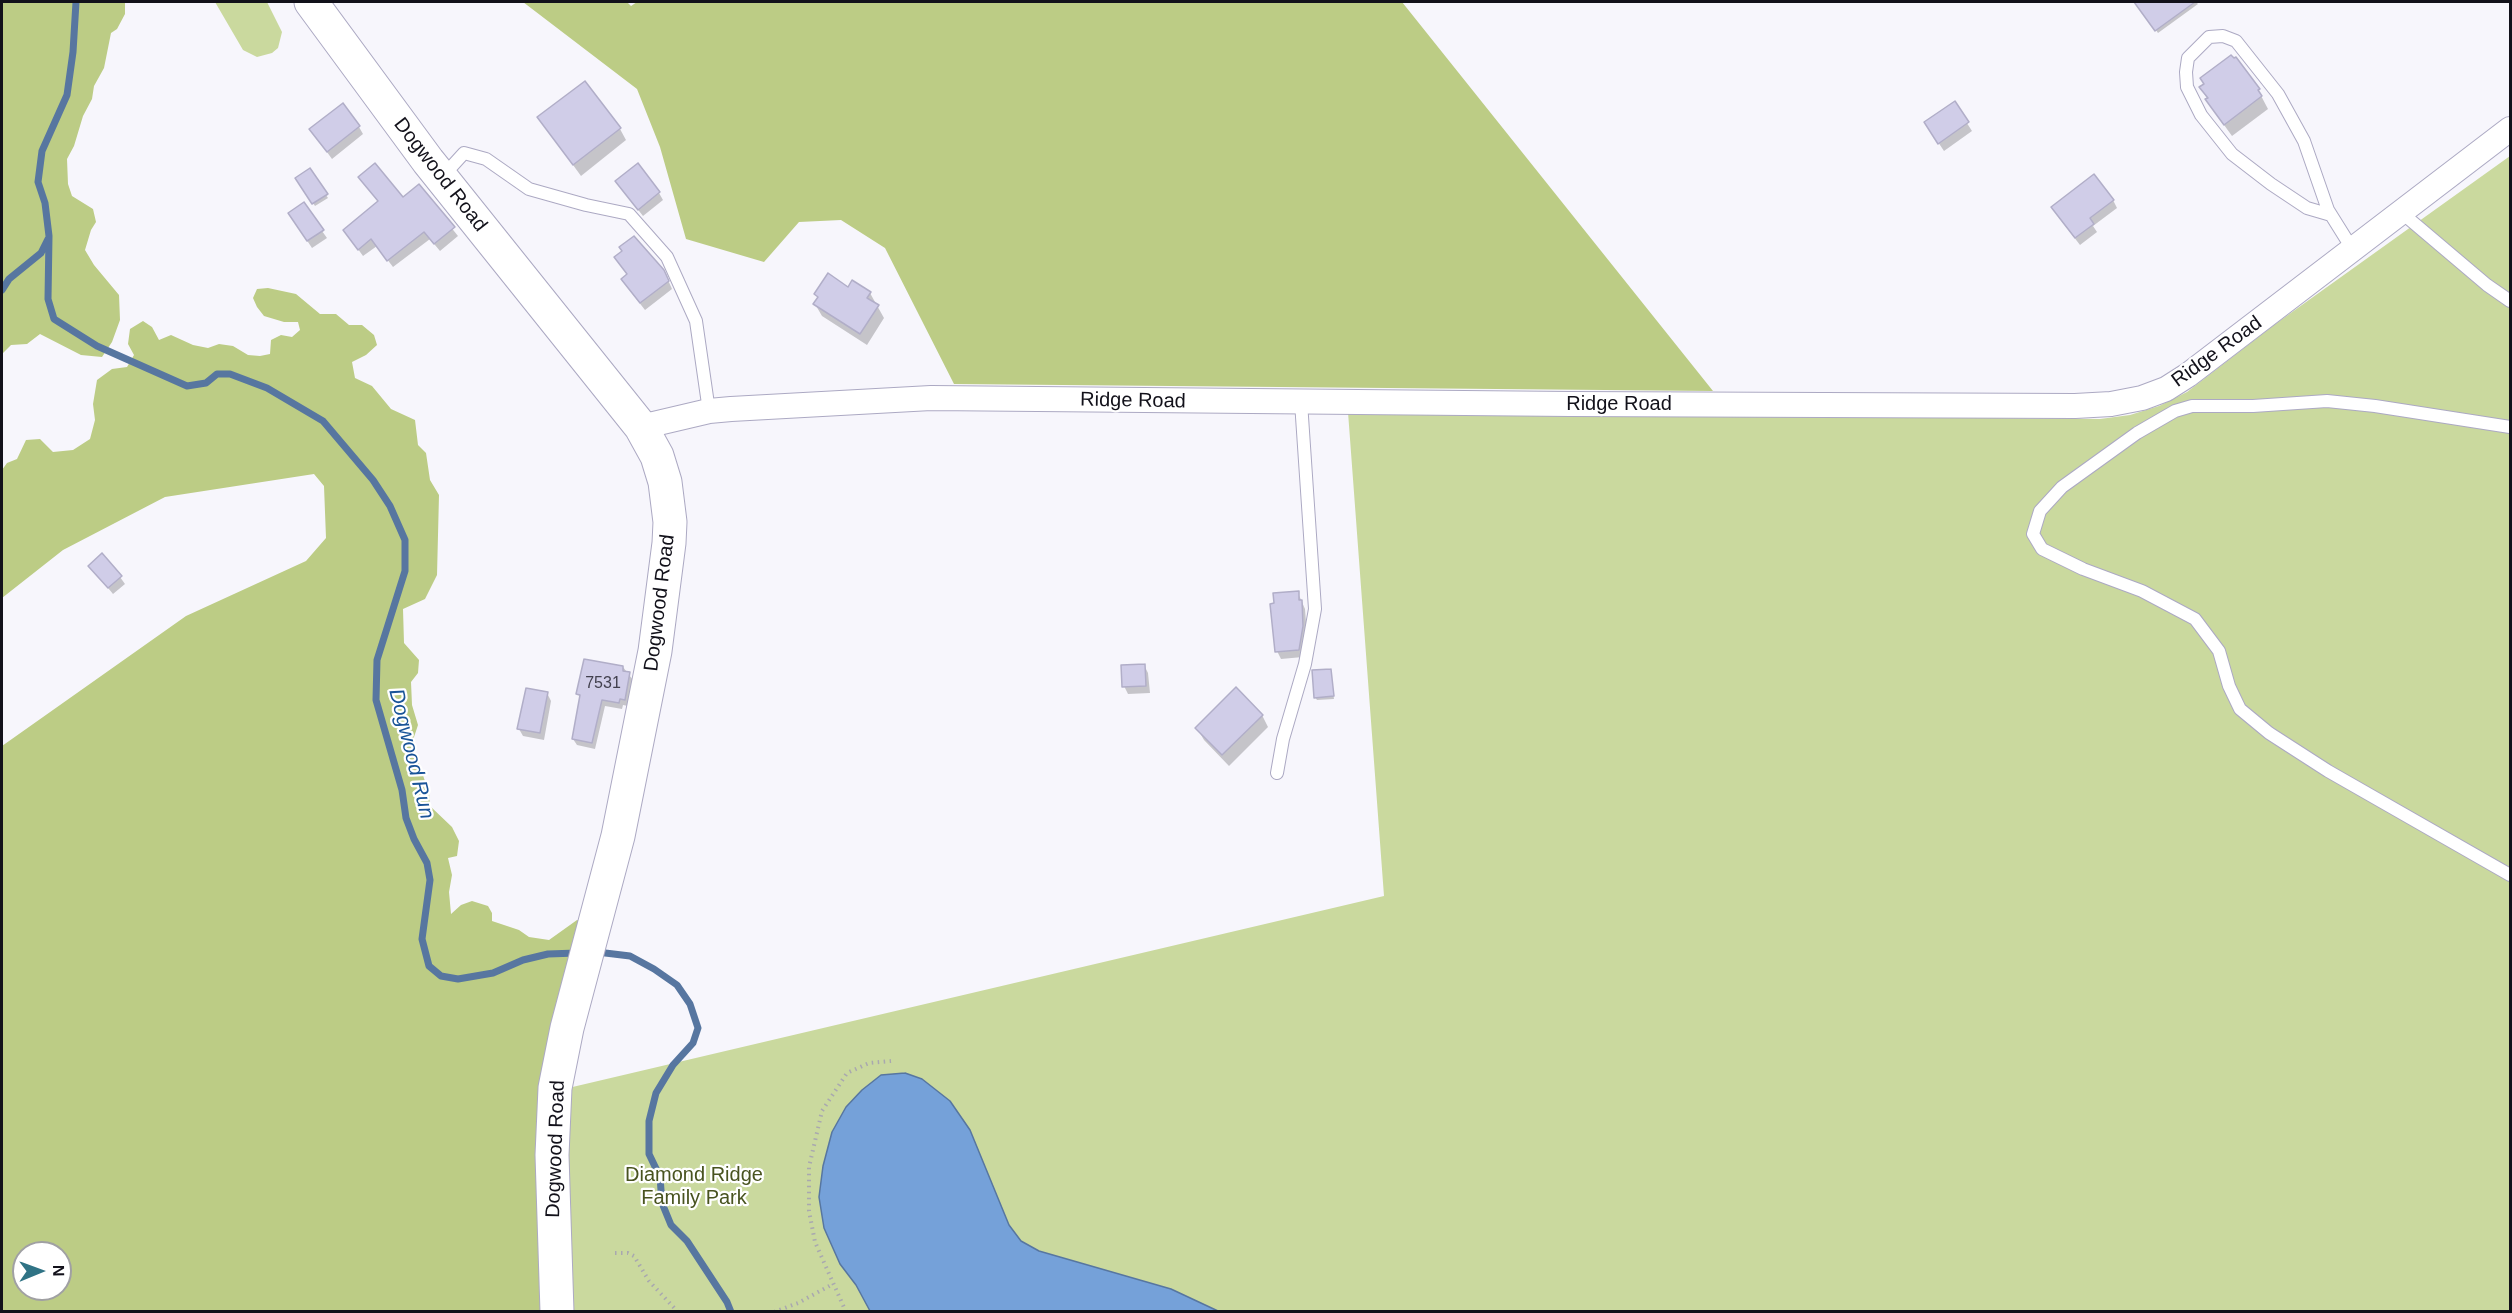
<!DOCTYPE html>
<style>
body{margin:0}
#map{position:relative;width:2512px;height:1313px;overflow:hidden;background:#f7f6fc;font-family:Arial,sans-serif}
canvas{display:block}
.frame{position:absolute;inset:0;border:3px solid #12111a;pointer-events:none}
.north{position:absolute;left:12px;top:1241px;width:60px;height:60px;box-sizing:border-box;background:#fff;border:2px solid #a0a0a3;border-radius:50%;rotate:89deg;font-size:16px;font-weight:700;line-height:24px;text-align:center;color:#12111a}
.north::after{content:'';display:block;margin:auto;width:21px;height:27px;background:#307385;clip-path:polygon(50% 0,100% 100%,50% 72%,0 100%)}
</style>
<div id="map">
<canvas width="2512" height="1313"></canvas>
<div class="frame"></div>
<div class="north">N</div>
</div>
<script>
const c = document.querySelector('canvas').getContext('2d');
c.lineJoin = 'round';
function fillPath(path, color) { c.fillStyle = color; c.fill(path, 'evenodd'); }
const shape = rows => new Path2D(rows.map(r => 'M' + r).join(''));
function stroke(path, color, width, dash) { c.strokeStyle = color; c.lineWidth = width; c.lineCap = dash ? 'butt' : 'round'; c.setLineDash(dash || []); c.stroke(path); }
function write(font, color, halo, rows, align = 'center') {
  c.font = font + ' Arial,sans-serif'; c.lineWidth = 4.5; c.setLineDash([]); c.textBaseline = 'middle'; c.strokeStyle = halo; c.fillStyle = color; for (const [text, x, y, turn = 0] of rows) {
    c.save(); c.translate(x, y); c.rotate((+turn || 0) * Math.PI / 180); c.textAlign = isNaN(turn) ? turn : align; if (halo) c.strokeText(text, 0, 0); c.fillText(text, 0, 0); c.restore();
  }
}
fillPath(shape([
 [215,2,267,2,282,32,278,48,272,53,257,57,243,50],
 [2510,156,2510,1311,568,1311,564,1089,1384,896,1348,412,2100,419,2130,415,2159,406,2187,392,2274,325]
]), '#cad99e');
fillPath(shape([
 [2,2,125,2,125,14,117,29,111,33,104,68,94,86,92,99,83,116,74,146,67,159,68,184,72,196,93,209,96,222,91,230,85,250,94,265,119,295,120,320,112,342,102,357,81,355,40,334,27,344,11,345,2,354],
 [523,2,627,2,631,6,637,2,1402,2,1713,391,954,384,885,248,841,220,799,222,764,262,686,239,660,147,637,89],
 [268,288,296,294,320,314,336,314,349,325,362,325,374,335,377,345,366,355,352,362,355,378,372,386,391,409,415,420,418,445,426,453,430,480,439,495,437,575,425,599,403,609,404,643,419,660,418,673,411,682,412,705,418,725,412,743,429,793,430,806,452,827,459,841,457,856,448,858,452,875,449,892,451,914,461,905,472,901,488,906,492,913,492,921,519,930,529,937,549,940,577,920,584,922,548,1311,2,1311,2,746,186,616,306,561,326,538,324,486,314,474,165,497,63,550,2,598,2,470,7,463,17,459,26,440,40,439,53,452,73,450,90,439,95,420,93,404,97,380,112,369,127,367,134,355,128,344,130,329,143,321,152,327,159,340,171,335,193,345,208,348,219,344,233,346,248,355,260,356,270,354,271,340,281,335,292,337,300,330,298,322,284,322,264,316,257,307,253,298,257,289],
 [24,1253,60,1253,60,1289,24,1289]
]), '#bccc85');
const water = shape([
 [905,1073,922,1079,950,1101,970,1130,1009,1225,1021,1241,1039,1251,1171,1289,1218,1311,870,1311,856,1285,840,1264,824,1228,819,1197,823,1166,832,1132,846,1107,862,1090,881,1075,905,1073]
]);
fillPath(water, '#75a1d9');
stroke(water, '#5776a0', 1.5);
fillPath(shape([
 [2144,2,2196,2,2198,4,2158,33,2138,5],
 [2235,59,2258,90,2268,109,2232,136,2214,111,2201,88],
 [1954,103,1972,131,1944,151,1930,130],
 [539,118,620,129,626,140,581,176],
 [359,127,363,134,332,159,311,130],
 [309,170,328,198,315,206,297,178],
 [360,177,402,199,418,186,458,236,440,251,430,239,393,267,377,246,363,256,350,238,379,202],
 [621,188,659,193,663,200,643,216],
 [2113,200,2117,208,2093,226,2097,232,2080,245,2057,215],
 [294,221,322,231,327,238,312,248],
 [624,251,668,280,672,289,645,310,627,287,628,275],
 [870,293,884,318,867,345,822,316,815,304,818,299,816,294],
 [90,566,120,577,125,584,113,594],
 [1298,593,1305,609,1307,635,1303,657,1281,659,1277,651],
 [1144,665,1148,673,1150,693,1128,694,1124,686],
 [623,667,633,680,628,706,623,705,622,709,605,706,595,749,577,745,573,739,581,700,578,694],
 [1330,670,1334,699,1317,700,1315,697],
 [547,693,551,701,544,740,523,736,519,729],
 [1262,715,1268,727,1229,766,1204,740,1197,728]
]), '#0003');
stroke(shape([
 [76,2,73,52,67,95,42,151,38,182,45,203,49,236,48,299,54,319,97,346,187,386,206,383,217,374,230,374,267,388,323,421,373,480,390,506,405,540,405,571,377,660,376,700,402,790,406,818,414,839,427,863,430,880,422,939,429,966,441,976,458,979,493,973,523,960,548,954,577,953],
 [2,290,9,279,41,253,48,239],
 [597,952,630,956,654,969,677,985,690,1004,698,1028,693,1043,673,1065,656,1093,649,1121,649,1154,660,1177,662,1203,671,1225,687,1241,727,1302,731,1312]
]), '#5776a0', 7);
const building = shape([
 [2134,2,2195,2,2155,31,2134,2],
 [2231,55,2234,58,2236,57,2260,89,2258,90,2262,96,2224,125,2205,99,2208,98,2199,87,2204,84,2200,78,2231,55],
 [585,81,621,128,573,165,537,117,585,81],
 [1955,101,1969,122,1938,144,1924,122,1955,101],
 [343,103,360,126,327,152,309,129,343,103],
 [375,163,403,197,419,184,455,227,434,244,424,232,387,261,371,239,358,250,343,230,378,201,358,177,375,163],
 [638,163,660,192,638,210,615,181,638,163],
 [310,168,328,194,312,204,295,178,310,168],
 [2094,174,2114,200,2090,218,2094,224,2075,238,2051,207,2094,174],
 [304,202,324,230,307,241,288,213,304,202],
 [634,236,664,270,669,281,640,303,621,279,627,274,614,257,622,251,619,247,634,236],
 [828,273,848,287,852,280,871,292,867,298,879,305,860,334,813,304,818,297,814,294,828,273],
 [102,553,122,576,108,588,88,566,102,553],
 [1299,591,1299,600,1302,600,1303,626,1299,650,1275,652,1270,604,1274,603,1273,593,1299,591],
 [584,659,623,666,623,671,630,672,625,700,620,699,619,703,602,700,592,743,572,739,580,695,576,694,584,659],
 [1145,664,1146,686,1122,687,1121,665,1145,664],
 [1331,669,1334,696,1314,698,1312,670,1331,669],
 [1236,687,1263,715,1222,755,1195,728,1236,687],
 [526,688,548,692,540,733,517,729,526,688]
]);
fillPath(building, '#d0cde8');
stroke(building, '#b1aec8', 1.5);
const lane = shape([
 [443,176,464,153,486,159,529,189,586,205,629,214,667,257,696,321,709,411],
 [2402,213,2487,285,2510,301],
 [2331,215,2307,208,2271,184,2232,154,2201,115,2187,87,2186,72,2188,58,2209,37,2223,36,2236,41,2278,94,2304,141,2328,210,2353,250],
 [2510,427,2375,406,2327,401,2253,406,2192,406,2175,411,2137,433,2062,487,2040,511,2033,534,2042,549,2083,569,2142,591,2195,619,2219,651,2229,686,2240,709,2269,733,2328,771,2510,875],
 [1277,773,1283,739,1305,664,1315,609,1301,402]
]);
const street = shape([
 [641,427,709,411,731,409,931,398,1571,404,2075,406,2111,404,2142,398,2166,389,2188,375,2510,129]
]);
const secondary = shape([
 [311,2,428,161,641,427,657,456,665,482,670,522,669,543,655,651,618,836,567,1028,555,1088,552,1155,557,1312]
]);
stroke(lane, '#aca9c3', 14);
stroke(street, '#aca9c3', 26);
stroke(secondary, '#aca9c3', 35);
stroke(shape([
 [615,1253,628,1253,634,1256,649,1281,678,1312],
 [774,1312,798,1303,833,1284],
 [846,1312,815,1242,809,1211,809,1167,822,1111,847,1073,869,1063,891,1061]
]), '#a9a8af', 4, [1.5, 4.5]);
stroke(lane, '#fff', 12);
stroke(street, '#fff', 24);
stroke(secondary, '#fff', 33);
write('16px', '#42404e', null, [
 ["7531",603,684]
]);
write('20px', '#12111a', '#fff', [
 ["Dogwood Road",440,175,52],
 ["Ridge Road",2217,352,-36],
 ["Ridge Road",1133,401,1],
 ["Ridge Road",1619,404],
 ["Dogwood Road",660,603,-83],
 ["Dogwood Road",556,1149,-88]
]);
write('20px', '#48531f', '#fff', [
 ["Diamond Ridge",694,1175],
 ["Family Park",694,1198]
]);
write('italic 21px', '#195498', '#fff', [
 ["Dogwood Run",411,754,76]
]);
</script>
